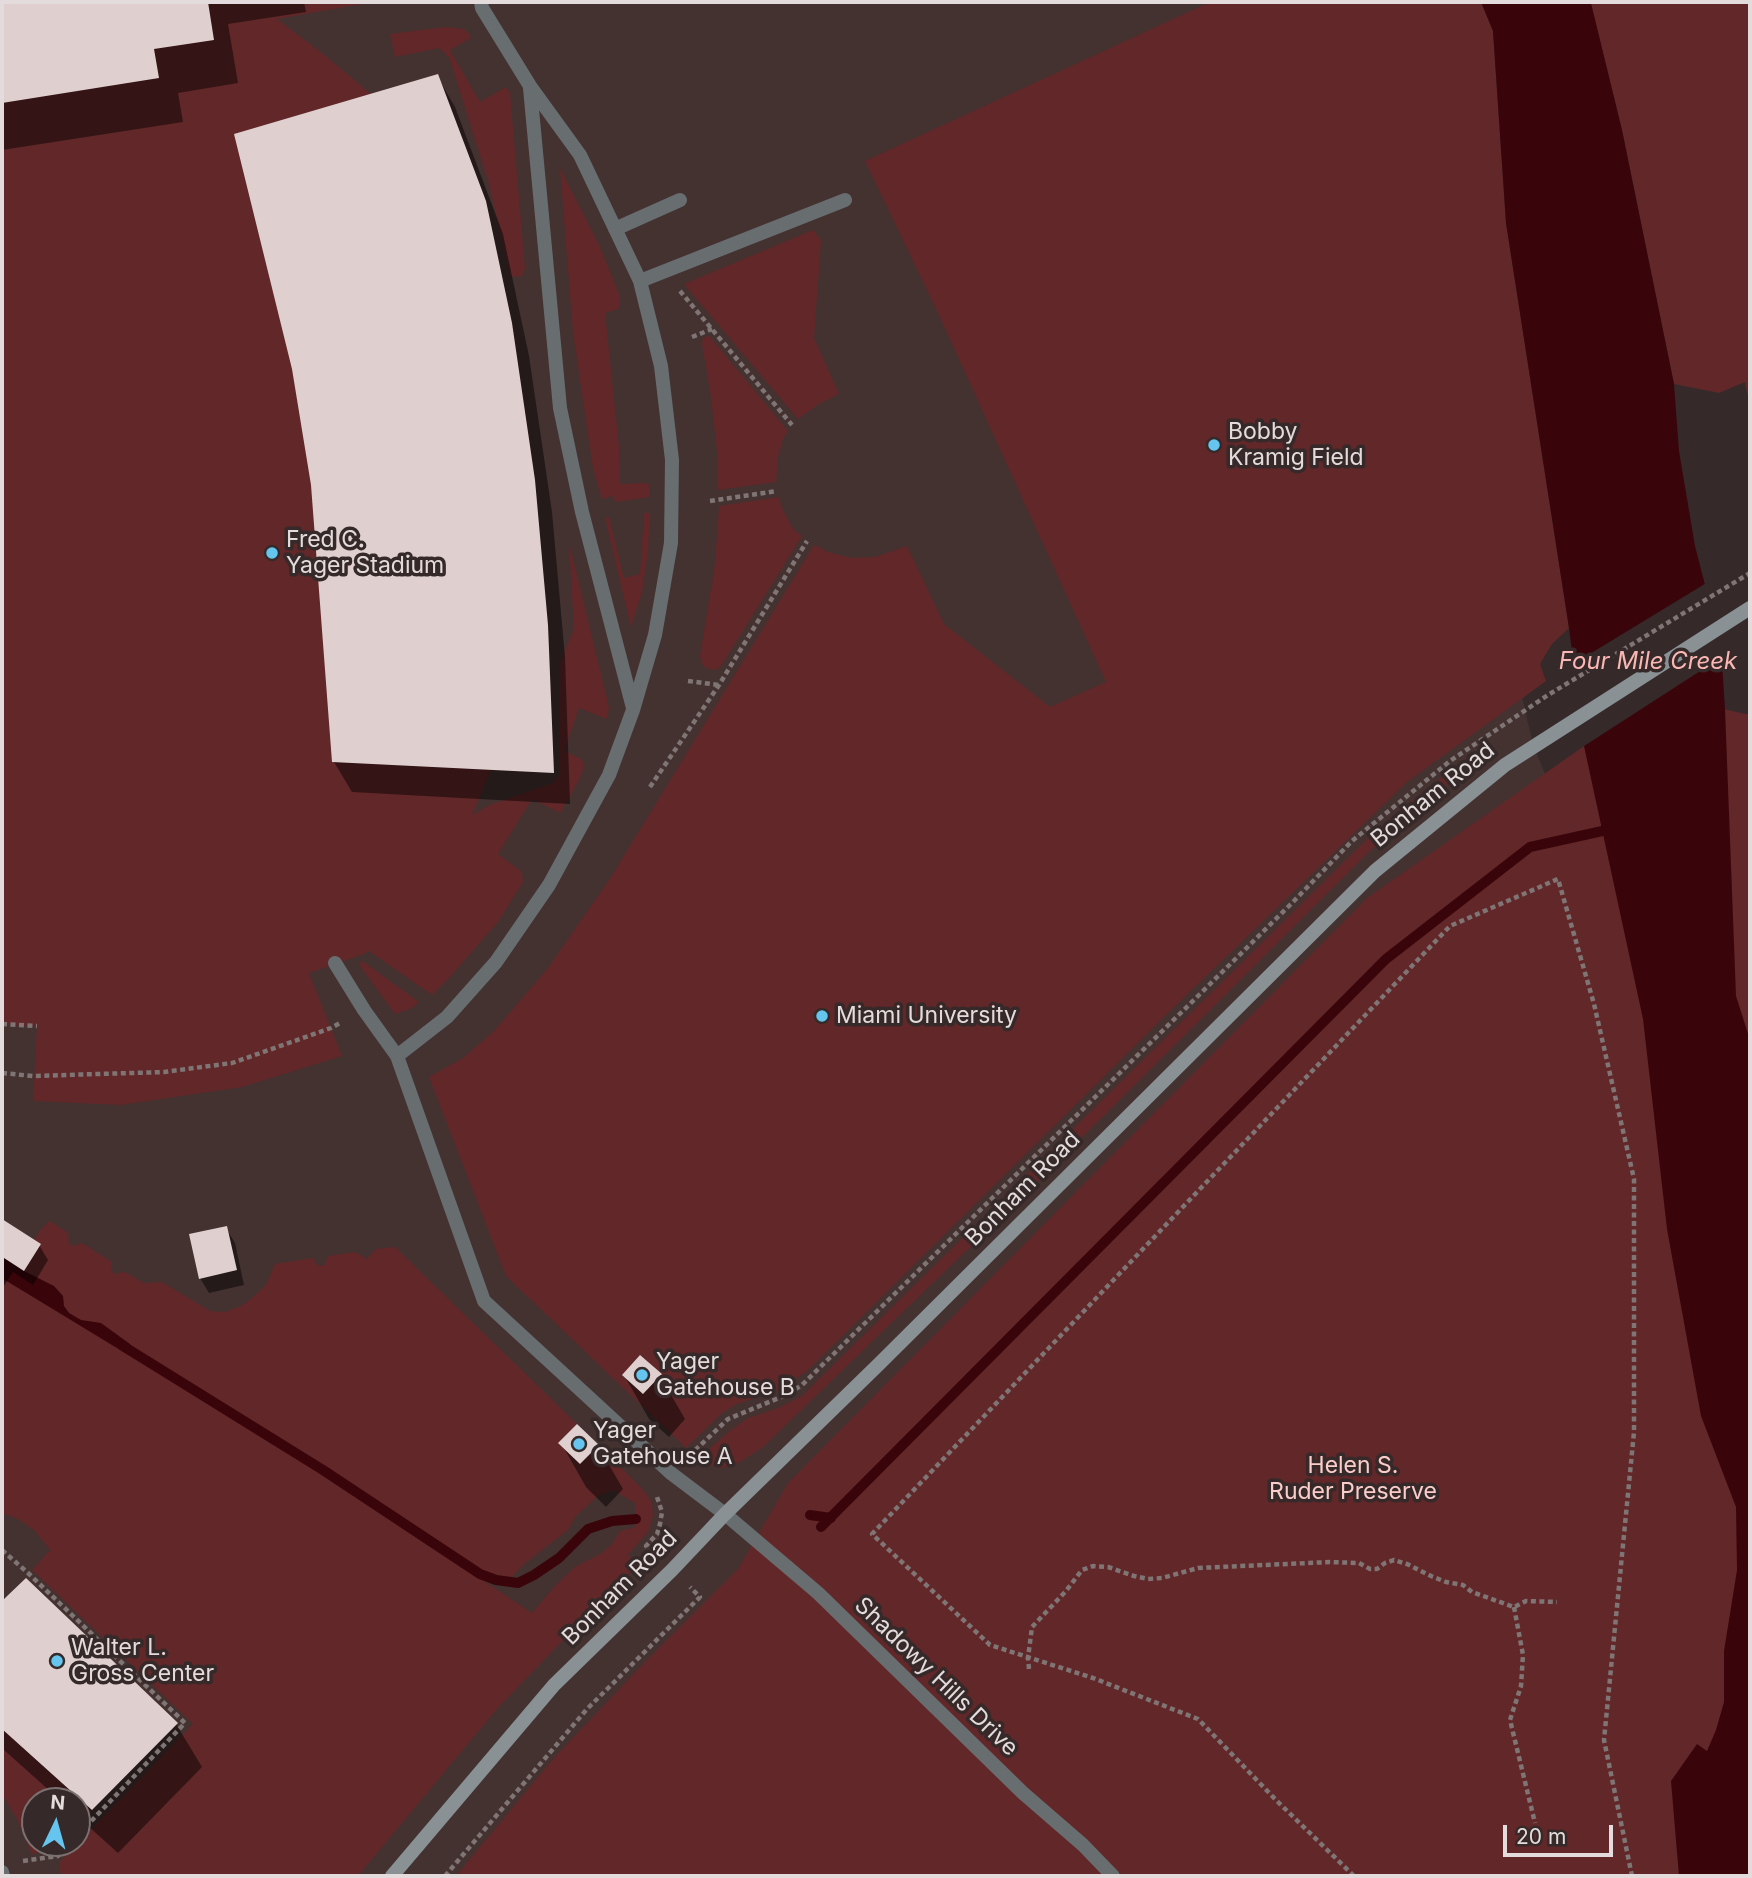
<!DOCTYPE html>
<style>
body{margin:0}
#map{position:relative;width:1752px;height:1878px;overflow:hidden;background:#352a29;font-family:Inter,sans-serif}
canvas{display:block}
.frame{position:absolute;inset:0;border:4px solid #e4dcdc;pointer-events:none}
.north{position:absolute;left:21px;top:1787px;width:70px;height:70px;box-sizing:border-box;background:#352a29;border:2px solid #7b7171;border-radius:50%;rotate:5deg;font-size:19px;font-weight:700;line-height:28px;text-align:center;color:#e4dcdc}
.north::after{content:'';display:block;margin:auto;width:24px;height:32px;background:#65c5ee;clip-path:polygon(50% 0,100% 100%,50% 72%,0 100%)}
.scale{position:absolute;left:1503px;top:1825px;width:110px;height:32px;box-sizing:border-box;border:4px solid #e4dcdc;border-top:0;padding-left:9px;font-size:21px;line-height:24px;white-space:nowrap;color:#e4dcdc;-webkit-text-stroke:5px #352a29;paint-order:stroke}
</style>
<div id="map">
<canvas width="1752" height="1878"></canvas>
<div class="frame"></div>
<div class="north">N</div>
<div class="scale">20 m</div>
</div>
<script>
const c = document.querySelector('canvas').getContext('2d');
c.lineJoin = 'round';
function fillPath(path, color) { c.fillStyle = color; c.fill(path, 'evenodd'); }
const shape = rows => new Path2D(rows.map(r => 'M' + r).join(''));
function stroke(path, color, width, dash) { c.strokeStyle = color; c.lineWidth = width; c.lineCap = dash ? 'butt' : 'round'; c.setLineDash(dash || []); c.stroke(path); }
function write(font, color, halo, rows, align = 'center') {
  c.font = font + ' Inter,sans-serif'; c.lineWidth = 7; c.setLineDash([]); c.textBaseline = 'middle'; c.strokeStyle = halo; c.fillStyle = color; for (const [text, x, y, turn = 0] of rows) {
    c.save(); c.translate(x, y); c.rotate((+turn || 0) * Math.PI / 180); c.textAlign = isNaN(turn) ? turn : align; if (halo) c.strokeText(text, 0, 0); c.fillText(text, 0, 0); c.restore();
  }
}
fillPath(shape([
 [2,2,1371,2,1512,654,1533,744,1750,1288,1750,1876,2,1876],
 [35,1801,77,1801,77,1843,35,1843]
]), '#443231');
fillPath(shape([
 [2,2,373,2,277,19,327,57,371,94,438,74,486,201,512,323,535,480,548,625,554,773,491,770,472,815,490,805,553,783,560,775,560,662,574,629,569,542,609,707,607,719,579,708,564,751,581,759,584,763,583,770,578,782,560,813,532,799,498,854,522,872,523,882,498,922,449,978,432,995,369,951,364,954,309,973,342,1056,242,1087,121,1105,33,1101,37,1027,2,1024],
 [1210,2,1481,2,1493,31,1506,223,1569,628,1552,644,1540,664,1546,681,1407,782,1168,1013,806,1372,776,1391,737,1404,722,1413,686,1448,506,1276,429,1077,463,1058,494,1031,548,968,611,877,814,545,828,552,851,558,875,557,907,546,944,624,1050,707,1106,682,937,311,865,161],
 [640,1355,661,1374,643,1394,622,1376],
 [1590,2,1750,2,1750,407,1745,382,1719,393,1674,384,1622,130],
 [446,27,464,29,469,34,471,38,450,50,480,102,506,87,510,93,525,269,522,276,514,277,510,274,489,184,449,57,439,48,395,57,390,34],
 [560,168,600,247,619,294,620,306,618,309,605,313,619,447,620,484,647,483,649,485,650,497,615,502,613,496,602,499,593,468,573,333],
 [813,230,821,240,814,338,839,394,819,404,798,419,684,284],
 [707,336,710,337,788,431,783,439,778,457,776,482,718,490,718,461,711,397,702,344,703,338],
 [779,497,781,506,793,529,802,536,721,666,716,670,706,668,702,664,700,656,715,564,719,506],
 [644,513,650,513,648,551,642,592,631,627,605,518,609,517,624,578,640,574],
 [1698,703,1750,715,1750,1876,456,1876,553,1759,643,1664,738,1569,788,1483,1367,898,1584,746],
 [1467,758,1472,764,1372,849,1023,1196,763,1447,740,1462,730,1466,721,1468,708,1465,698,1459,732,1429,748,1418,778,1408,802,1396,1364,842,1414,799],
 [361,960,419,1002,412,1008,395,1014,360,966],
 [50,1221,68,1233,69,1244,72,1246,82,1243,112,1262,111,1269,114,1274,125,1272,144,1283,162,1282,210,1311,225,1312,241,1306,251,1299,266,1285,275,1264,313,1258,317,1265,324,1266,328,1256,355,1252,367,1259,376,1249,395,1247,577,1424,559,1443,580,1464,599,1445,645,1492,652,1503,653,1516,648,1532,628,1555,638,1565,588,1614,496,1710,358,1876,61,1876,59,1863,193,1724,32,1570,50,1550,35,1531,18,1519,2,1513,2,1282,4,1279,287,1450,532,1613,556,1585,575,1567,602,1553,612,1544,620,1531,635,1527,635,1503,613,1490,598,1496,575,1517,568,1530,524,1564,512,1577,501,1576,483,1571,132,1348,130,1344,90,1321,81,1321,69,1313,64,1306,63,1296,54,1286,24,1271,40,1244,34,1240,41,1229],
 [2,1729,92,1810,77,1826,77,1801,35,1801,35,1843,61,1843,55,1849,32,1854,17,1819,2,1794]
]), '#622728');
fillPath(shape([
 [1481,2,1591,3,1622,130,1674,384,1679,451,1695,546,1721,647,1725,709,1736,996,1750,1040,1750,1876,1679,1876,1671,1781,1697,1744,1707,1751,1716,1730,1724,1702,1724,1651,1737,1570,1736,1507,1701,1416,1667,1229,1643,1019,1584,746,1569,628,1506,223,1493,31],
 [4,1258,24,1271,54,1286,63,1296,64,1306,69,1313,81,1320,101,1323,130,1344,136,1354,135,1359,5,1280,2,1282,2,1261]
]), '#3a050a');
fillPath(shape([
 [1708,582,1725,655,1581,748,1570,666]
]), '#352a29');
fillPath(shape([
 [2,2,304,2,306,12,228,24,238,83,178,93,183,122,2,150],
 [437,76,455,107,503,234,529,356,552,512,565,657,570,804,352,792,334,762],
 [2,1221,39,1245,48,1260,33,1285,13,1272,2,1289],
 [226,1228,235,1243,244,1285,209,1293,200,1278],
 [624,1375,660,1376,685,1419,669,1437,649,1419],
 [561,1443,598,1446,623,1489,606,1507,586,1487],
 [2,1594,6,1600,176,1724,202,1767,118,1853,77,1816,77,1801,61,1801,3,1749,2,1750]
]), '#0007');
stroke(shape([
 [123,1346,323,1470,480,1574,496,1580,518,1583,534,1575,559,1558,588,1529,612,1521,636,1519],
 [810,1515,831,1518],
 [821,1527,1386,959,1530,847,1616,828]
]), '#3a050a', 10);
fillPath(shape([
 [2,2,208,2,214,40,154,49,159,78,2,103],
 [438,74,486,201,512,323,535,480,548,625,554,773,332,762,311,485,292,369,234,134],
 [2,1219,41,1244,24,1271,4,1258,2,1261],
 [227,1226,237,1270,199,1279,189,1234],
 [640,1355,662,1374,643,1394,622,1375],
 [577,1424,599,1445,580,1464,558,1443],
 [26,1578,178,1723,92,1810,2,1729,2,1593,4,1599]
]), '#dfd0cf');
stroke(shape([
 [680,291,792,425],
 [692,337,712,329],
 [710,501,777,491],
 [688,681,719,685],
 [650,787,719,685,807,541],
 [2,1024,37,1026],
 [2,1073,33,1076,164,1072,232,1063,331,1028,342,1022],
 [689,1456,728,1419,786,1395,802,1385,1199,995,1291,904,1352,841,1450,761,1548,695,1750,573],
 [2,1550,28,1573,185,1723,77,1836],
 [653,1553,646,1546,657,1534,660,1524,662,1512,657,1497],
 [1514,1607,1523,1655,1521,1686,1510,1720,1535,1823],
 [1029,1669,1028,1658,1032,1627,1066,1591,1082,1570,1093,1566,1108,1567,1134,1576,1148,1579,1162,1578,1198,1568,1330,1562,1359,1563,1370,1569,1377,1569,1385,1563,1394,1560,1407,1564,1431,1576,1446,1582,1463,1585,1472,1592,1514,1607,1526,1601,1557,1602],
 [23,1861,58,1856,70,1843],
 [445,1876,587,1709,700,1597,690,1587],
 [1354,1876,1277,1801,1198,1719,1093,1678,990,1645,872,1534,1450,926,1558,879,1594,1004,1634,1179,1634,1432,1604,1740,1632,1876]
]), '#7f7574', 4.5, [5, 3.5]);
stroke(shape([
 [530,88,560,408,582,512,633,708],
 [615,229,680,200],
 [640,281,845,200],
 [335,963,364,1010,397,1056,484,1301,672,1474,725,1514],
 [397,1056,447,1017,496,962,549,885,609,775,633,710,655,635,671,543,672,460,661,366,640,281,580,155,530,86,482,8,481,2],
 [2,1872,3,1876]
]), '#686d70', 14);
stroke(shape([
 [725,1514,818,1593,1023,1793,1083,1845,1113,1876]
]), '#686d70', 14);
stroke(shape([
 [392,1876,554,1685,672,1570,725,1514,878,1365,1375,871,1505,765,1750,608]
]), '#899195', 14);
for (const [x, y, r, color] of [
 [1214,445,7,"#65c5ee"],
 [272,553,7,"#65c5ee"],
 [822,1016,7,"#65c5ee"],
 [642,1375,7,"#65c5ee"],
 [579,1444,7,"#65c5ee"],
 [57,1661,7,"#65c5ee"]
]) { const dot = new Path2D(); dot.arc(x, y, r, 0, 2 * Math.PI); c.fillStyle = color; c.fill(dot); stroke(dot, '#352a29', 2.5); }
write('23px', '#e4dcdc', '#352a29', [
 ["Bobby",1228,432],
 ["Kramig Field",1228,458],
 ["Fred C.",286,540],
 ["Yager Stadium",286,566],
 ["Miami University",836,1016],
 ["Yager",656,1362],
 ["Gatehouse B",656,1388],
 ["Yager",593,1431],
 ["Gatehouse A",593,1457],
 ["Walter L.",71,1648],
 ["Gross Center",71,1674]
], 'left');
write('23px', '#e4dcdc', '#352a29', [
 ["Bonham Road",1433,795,-39],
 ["Bonham Road",1023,1189,-45],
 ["Bonham Road",620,1588,-45],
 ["Shadowy Hills Drive",936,1677,44]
]);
write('23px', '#faccca', '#352a29', [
 ["Helen S.",1353,1466],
 ["Ruder Preserve",1353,1492]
]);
write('italic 24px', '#fab7b4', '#352a29', [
 ["Four Mile Creek",1648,662]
]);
</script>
